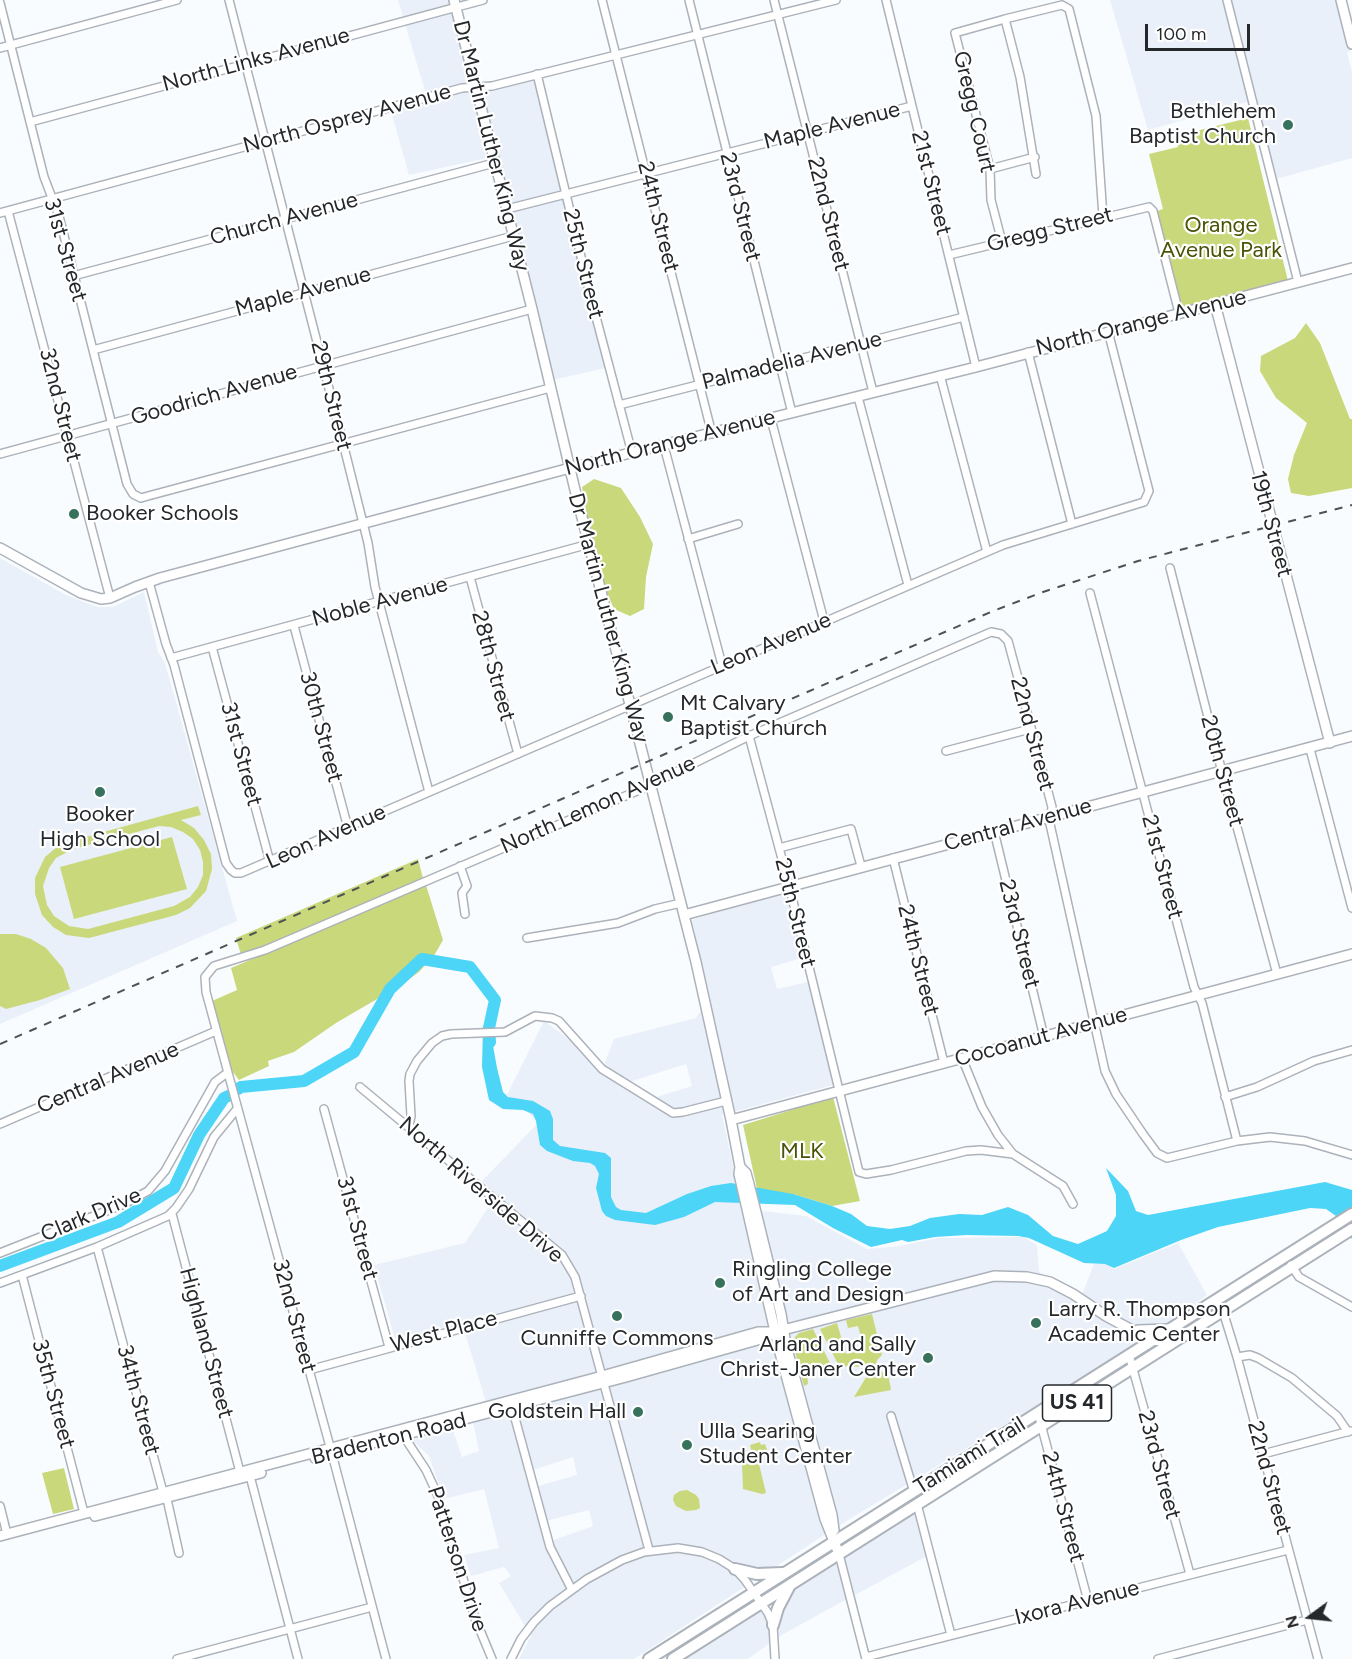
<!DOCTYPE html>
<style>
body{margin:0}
#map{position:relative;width:1352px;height:1659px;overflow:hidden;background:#f9fcff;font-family:Figtree,sans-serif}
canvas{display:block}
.north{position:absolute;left:1280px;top:1587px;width:60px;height:60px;-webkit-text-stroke:4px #fff;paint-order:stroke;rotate:255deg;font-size:16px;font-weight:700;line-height:24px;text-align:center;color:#25282b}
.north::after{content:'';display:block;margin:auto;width:21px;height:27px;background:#25282b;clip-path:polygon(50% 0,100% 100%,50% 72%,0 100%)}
.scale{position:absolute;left:1145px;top:24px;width:105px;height:27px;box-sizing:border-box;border:3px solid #25282b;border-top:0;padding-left:8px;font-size:18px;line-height:21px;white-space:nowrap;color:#25282b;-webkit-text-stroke:4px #fff;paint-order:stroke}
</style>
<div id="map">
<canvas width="1352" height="1659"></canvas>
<div class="north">N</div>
<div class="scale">100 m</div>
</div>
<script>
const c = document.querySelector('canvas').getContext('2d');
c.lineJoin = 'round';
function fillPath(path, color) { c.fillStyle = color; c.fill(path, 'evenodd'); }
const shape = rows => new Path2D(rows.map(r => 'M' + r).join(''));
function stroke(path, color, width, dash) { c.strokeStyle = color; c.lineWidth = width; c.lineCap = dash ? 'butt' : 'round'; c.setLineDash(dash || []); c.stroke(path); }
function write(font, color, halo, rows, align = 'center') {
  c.font = font + ' Figtree,sans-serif'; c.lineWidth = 4.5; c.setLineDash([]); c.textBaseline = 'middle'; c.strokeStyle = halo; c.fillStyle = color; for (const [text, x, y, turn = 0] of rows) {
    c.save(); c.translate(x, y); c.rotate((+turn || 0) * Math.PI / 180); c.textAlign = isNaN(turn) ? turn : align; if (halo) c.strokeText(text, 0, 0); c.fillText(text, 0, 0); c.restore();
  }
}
fillPath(shape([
 [398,0,450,0,451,4,403,17],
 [1110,0,1223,0,1258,138,1247,102,1148,130],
 [1231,0,1336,0,1350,51,1347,52,1352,72,1352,158,1276,179],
 [453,11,472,83,426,94,405,24],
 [534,79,561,192,510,205,482,90],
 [473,90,490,160,487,158,409,175,391,111],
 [563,199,605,368,553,380,512,212],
 [0,558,66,595,97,607,113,607,144,592,158,652,165,663,237,921,0,1024],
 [785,891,802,958,771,967,777,989,808,982,833,1085,722,1115,735,1175,762,1211,806,1216,867,1249,900,1246,937,1238,1023,1237,1037,1245,1039,1272,1082,1295,1094,1264,1105,1264,1114,1269,1178,1243,1207,1295,1145,1340,835,1528,634,1659,519,1659,531,1636,499,1583,511,1576,504,1567,471,1576,464,1555,499,1548,484,1489,444,1499,429,1456,412,1440,452,1427,462,1457,479,1451,473,1422,485,1399,462,1323,395,1339,374,1265,465,1243,497,1194,482,1181,539,1122,507,1095,544,1021,604,1065,614,1039,696,1018,710,998,692,920],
 [686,1064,692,1086,650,1099,626,1083],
 [573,1457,577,1475,535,1487,530,1471],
 [589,1510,593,1526,551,1541,546,1521],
 [915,1510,927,1556,855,1595,844,1555],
 [837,1560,847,1599,778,1637,777,1625,782,1609,794,1587],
 [760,1608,769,1625,770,1643,748,1659,680,1659]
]), '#e9f0f9');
fillPath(shape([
 [1248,118,1288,281,1181,307,1157,211,1163,209,1149,154,1178,147,1176,136],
 [1306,323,1320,343,1350,419,1352,419,1352,488,1309,496,1291,493,1288,479,1294,455,1307,423,1276,398,1260,371,1261,356,1295,338],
 [594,479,621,488,640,517,653,544,646,577,644,609,630,616,614,609,605,588,590,533,582,487],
 [198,806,201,815,181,820,194,828,204,840,211,854,212,869,206,891,190,908,176,915,89,938,66,935,53,927,42,915,35,894,35,878,45,857,57,847,71,841],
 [159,826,171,827,183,832,193,839,200,850,203,862,203,875,198,887,190,897,174,906,88,929,69,926,54,916,47,905,43,886,49,868,56,858,73,849],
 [172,837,187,889,74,919,60,867],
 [418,859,423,878,263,947,241,955,236,938],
 [426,885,443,940,435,954,419,972,401,985,336,1023,294,1052,268,1061,269,1066,239,1080,230,1068,212,1001,237,990,231,968],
 [0,934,16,934,31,939,46,948,63,968,70,989,40,1000,6,1009,0,1006],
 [832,1093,860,1201,832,1206,793,1194,758,1193,743,1125,788,1111],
 [872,1314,882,1355,877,1360,876,1365,868,1367,839,1366,820,1329,837,1323,846,1354,864,1349,858,1326,848,1328,846,1320],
 [813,1329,830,1363,807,1372,808,1384,804,1386,792,1340,799,1333],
 [876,1370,888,1374,891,1390,854,1397,870,1371],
 [760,1442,761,1445,765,1444,767,1450,766,1453,757,1456,766,1493,762,1494,743,1489,742,1463,744,1457,752,1454,750,1445],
 [64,1468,74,1509,53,1514,42,1473],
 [687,1490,696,1495,699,1499,700,1508,696,1510,686,1511,676,1506,673,1500,674,1495,680,1491]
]), '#c9d87a');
fillPath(shape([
 [483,1026,494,1026,492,1040,497,1068,503,1092,508,1097,533,1101,550,1111,553,1119,553,1140,560,1146,605,1153,611,1158,611,1197,616,1207,621,1210,646,1213,687,1194,711,1186,731,1183,793,1194,832,1206,851,1214,867,1226,890,1229,910,1226,930,1218,959,1214,982,1215,1008,1207,1028,1215,1053,1236,1078,1244,1107,1231,1116,1216,1116,1195,1106,1168,1128,1191,1136,1211,1148,1215,1325,1182,1352,1190,1352,1239,1336,1216,1326,1209,1310,1208,1218,1227,1181,1240,1114,1268,1105,1264,1084,1263,1029,1238,1018,1236,966,1235,935,1237,908,1242,902,1240,871,1247,833,1228,795,1205,715,1202,684,1217,655,1225,615,1220,606,1216,602,1211,596,1188,599,1174,595,1166,590,1163,573,1161,547,1151,540,1145,536,1121,533,1114,523,1110,503,1109,489,1100,482,1067]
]), '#4cd5f7');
stroke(shape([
 [238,1089,241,1087,304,1081,354,1052,390,989,422,959,470,967,495,1000,489,1028,490,1042],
 [0,1266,118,1222,174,1188,199,1135,224,1098,228,1096]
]), '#4cd5f7', 12);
const minor = shape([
 [229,0,343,443,368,543,375,587,429,792],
 [602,0,712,434],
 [689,0,792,413],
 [774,0,873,392],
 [886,0,976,367],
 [1227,0,1298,282],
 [0,3,44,177,59,216,127,484,133,494,141,498,148,496,550,388],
 [1005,19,1020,77,1036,174],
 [0,48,177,0],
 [537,74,591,298,632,453],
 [30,122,483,0],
 [990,169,1035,157],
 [507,209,912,106],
 [8,211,110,598],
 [0,213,462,88,492,86,836,0],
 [1002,242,991,200,990,169,955,33,1005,19,1062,5,1069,9,1096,116,1103,217],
 [949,255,1149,207,1153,211,1179,313],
 [73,276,494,163],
 [93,350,513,236],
 [1028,352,1072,524],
 [940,375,987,552],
 [858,397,908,585],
 [619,405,964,317],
 [771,419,824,621],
 [664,446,722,665],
 [0,454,532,309],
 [688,539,738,524],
 [1170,568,1222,772,1277,974],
 [470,577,518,754],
 [149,582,166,644,174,665,226,863,231,870,235,873,241,873,1003,545,1144,502,1149,491,1108,331],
 [1090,593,1194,987,1202,1003,1237,1141],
 [294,626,348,828],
 [212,647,270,862],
 [171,658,589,544],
 [749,736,789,885,859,1172,866,1174,891,1170,966,1151,981,1150,1013,1154],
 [1310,749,1352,908],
 [946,751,1030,729],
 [994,831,1044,1037],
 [779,848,851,829,861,866],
 [893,858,944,1063],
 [460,866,467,886,462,893,465,914],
 [527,938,618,923,655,909,681,903],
 [962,1058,982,1107,998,1135,1013,1154,1063,1186,1073,1204],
 [360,1087,562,1255,575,1277,649,1550],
 [1225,1097,1257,1087,1314,1061,1352,1050],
 [324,1109,389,1347],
 [0,1124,216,1031],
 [409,1126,411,1116,409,1081,410,1074,417,1061,432,1043,442,1036,451,1034,505,1032,535,1016,552,1018,559,1021,602,1069,673,1113,683,1112,726,1101],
 [172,1214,240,1472],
 [97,1247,163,1492,167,1499,179,1553],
 [0,1253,124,1204,148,1191,165,1171,215,1082,227,1073],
 [1291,1265,1299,1277,1352,1307],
 [22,1275,84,1513],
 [0,1283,97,1247,168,1216,176,1208,189,1189,214,1137,237,1109],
 [1222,1308,1237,1357,1318,1659],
 [1129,1355,1190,1574],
 [1237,1357,1250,1355,1258,1358,1292,1378,1337,1416,1348,1432],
 [309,1370,581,1296],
 [512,1407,550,1547,572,1590],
 [1038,1413,1088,1601],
 [891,1416,914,1492],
 [401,1432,426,1470,438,1496,475,1618,492,1659],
 [1263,1454,1350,1431],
 [250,1476,298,1659],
 [917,1504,951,1635],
 [0,1506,7,1534],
 [839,1554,866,1659],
 [866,1657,1288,1550],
 [177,1659,372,1607],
 [386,1659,332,1454,206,992,205,977,214,966,265,950,644,788,749,736,991,632,1001,634,1008,641,1018,678,1052,807,1050,824,1105,1071,1116,1094,1143,1134,1157,1153,1167,1158,1237,1141,1270,1137,1305,1141,1352,1155],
 [511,1659,521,1639,534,1622,550,1606,587,1579,622,1560,644,1552,678,1548,702,1552,719,1559,735,1569,745,1580,768,1613,773,1625,775,1659],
 [1158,1659,1307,1620]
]);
const tertiary = shape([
 [454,0,532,309,575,490,696,962,731,1120,740,1167,739,1174,779,1349,825,1519,839,1554],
 [1341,0,1352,44],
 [1215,304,1330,743],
 [0,548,81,593,101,599,110,598,135,587,160,578,570,468,976,367,1352,268],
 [684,915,1352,736],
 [731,1120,1352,954],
 [740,1167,746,1173,751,1192,781,1314,786,1345,832,1515,834,1530],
 [1138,1330,1169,1329],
 [315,1458,626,1377,761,1339,773,1333],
 [95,1516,261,1473],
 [0,1536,595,1378,758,1332,775,1332,994,1276,1027,1277,1050,1282,1073,1294,1106,1316,1132,1330,1154,1340,1172,1343]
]);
const primary = shape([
 [735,1569,757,1574,782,1573],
 [773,1625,778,1608,789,1587],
 [649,1659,1352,1214],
 [673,1659,1352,1229]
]);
stroke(minor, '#acb2ba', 10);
stroke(tertiary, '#acb2ba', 12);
stroke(primary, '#acb2ba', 14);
stroke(minor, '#fff', 7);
stroke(tertiary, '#fff', 9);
stroke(primary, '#fff', 10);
stroke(shape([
 [0,1044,993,611,1043,592,1138,561,1352,505]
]), '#4f5255', 2, [8, 8]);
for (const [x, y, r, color] of [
 [1288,125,6,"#37725c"],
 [74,514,6,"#37725c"],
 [668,717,6,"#37725c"],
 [100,792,6,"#37725c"],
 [720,1283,6,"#37725c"],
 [617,1316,6,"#37725c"],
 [1036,1323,6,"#37725c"],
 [928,1358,6,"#37725c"],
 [638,1412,6,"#37725c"],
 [687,1445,6,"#37725c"]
]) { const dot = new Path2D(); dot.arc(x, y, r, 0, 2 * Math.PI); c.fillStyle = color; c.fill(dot); stroke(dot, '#fff', 2); }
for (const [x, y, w] of [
 [1077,1403,69]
]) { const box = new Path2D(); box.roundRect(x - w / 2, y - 18, w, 36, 4.5); c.fillStyle = '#fff'; c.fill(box); stroke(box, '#25282b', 1.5); }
write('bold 21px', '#25282b', null, [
 ["US 41",1077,1403]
]);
write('22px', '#25282b', '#fff', [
 ["North Links Avenue",256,60,-15],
 ["Gregg Court",974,112,77],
 ["North Osprey Avenue",347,119,-15],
 ["Maple Avenue",832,126,-14],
 ["Dr Martin Luther King Way",491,146,76],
 ["21st Street",931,183,76],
 ["23rd Street",740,207,76],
 ["22nd Street",828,214,76],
 ["24th Street",658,217,76],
 ["Church Avenue",284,219,-15],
 ["Gregg Street",1050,230,-14],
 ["31st Street",65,250,74],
 ["25th Street",583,264,76],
 ["Maple Avenue",303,292,-15],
 ["North Orange Avenue",1141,323,-14],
 ["Palmadelia Avenue",792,361,-14],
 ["Goodrich Avenue",214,395,-16],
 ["29th Street",331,396,76],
 ["32nd Street",60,405,76],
 ["North Orange Avenue",670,443,-14],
 ["19th Street",1271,524,75],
 ["Noble Avenue",380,602,-15],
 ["Dr Martin Luther King Way",608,618,75],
 ["Leon Avenue",771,644,-23],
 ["28th Street",493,666,75],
 ["30th Street",321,727,75],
 ["22nd Street",1032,734,75],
 ["31st Street",241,754,75],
 ["20th Street",1222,771,75],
 ["North Lemon Avenue",598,805,-24],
 ["Central Avenue",1018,825,-15],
 ["Leon Avenue",326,837,-24],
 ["21st Street",1162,867,75],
 ["25th Street",795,913,76],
 ["23rd Street",1019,934,76],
 ["24th Street",918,960,76],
 ["Cocoanut Avenue",1041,1037,-15],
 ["Central Avenue",108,1078,-23],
 ["North Riverside Drive",481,1190,41],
 ["Clark Drive",91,1215,-23],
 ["31st Street",357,1228,75],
 ["32nd Street",294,1316,75],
 ["West Place",444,1332,-15],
 ["Highland Street",206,1343,75],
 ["35th Street",53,1394,75],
 ["34th Street",138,1400,75],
 ["Bradenton Road",389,1439,-14],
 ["Tamiami Trail",970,1456,-32],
 ["23rd Street",1159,1465,75],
 ["22nd Street",1269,1478,75],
 ["24th Street",1063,1507,75],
 ["Patterson Drive",457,1559,72],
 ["Ixora Avenue",1077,1603,-14]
]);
write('22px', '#25282b', '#fff', [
 ["Bethlehem",1276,112,"right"],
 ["Baptist Church",1276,137,"right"],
 ["Booker Schools",86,514],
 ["Mt Calvary",680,704],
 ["Baptist Church",680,729],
 ["Booker",100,815,"center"],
 ["High School",100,840,"center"],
 ["Ringling College",732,1270],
 ["of Art and Design",732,1295],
 ["Larry R. Thompson",1048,1310],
 ["Academic Center",1048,1335],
 ["Cunniffe Commons",617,1339,"center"],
 ["Arland and Sally",916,1345,"right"],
 ["Christ-Janer Center",916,1370,"right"],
 ["Goldstein Hall",626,1412,"right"],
 ["Ulla Searing",699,1432],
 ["Student Center",699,1457]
], 'left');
write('22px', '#4a5206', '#fff', [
 ["Orange",1221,226],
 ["Avenue Park",1221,251],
 ["MLK",802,1152]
]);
</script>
